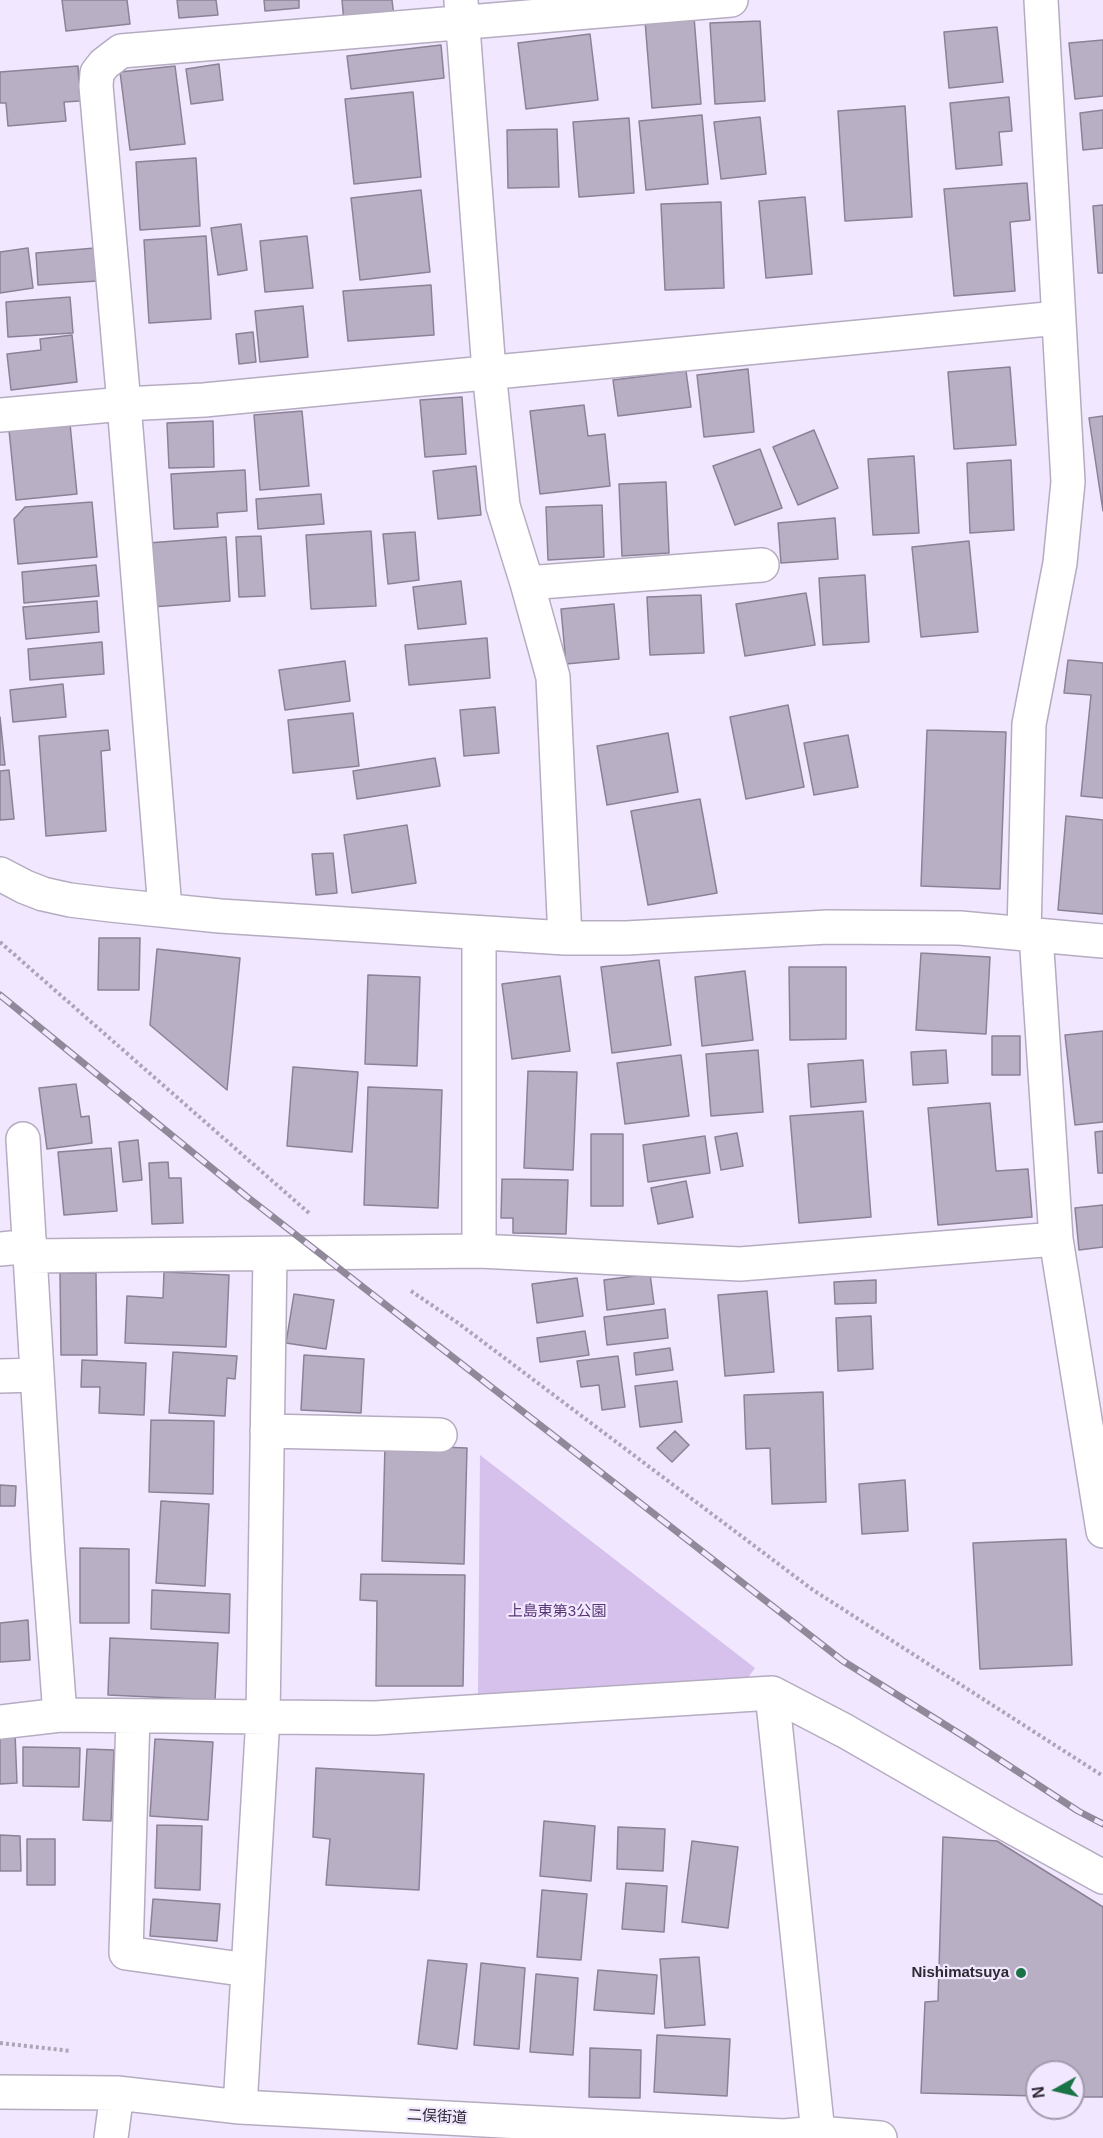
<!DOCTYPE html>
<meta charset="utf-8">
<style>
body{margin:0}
#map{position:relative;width:1103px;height:2138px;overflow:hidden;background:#f1e7fe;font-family:Arial,sans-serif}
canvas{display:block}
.north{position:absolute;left:1025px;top:2060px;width:60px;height:60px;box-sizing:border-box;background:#f1e7fe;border:2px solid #a39bad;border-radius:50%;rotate:262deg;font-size:16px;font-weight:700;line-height:24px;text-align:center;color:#2e2a33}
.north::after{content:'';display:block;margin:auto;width:21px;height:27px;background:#1a7347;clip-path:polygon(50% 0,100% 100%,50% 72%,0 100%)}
</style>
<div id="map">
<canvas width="1103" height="2138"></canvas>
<div class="north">N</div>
</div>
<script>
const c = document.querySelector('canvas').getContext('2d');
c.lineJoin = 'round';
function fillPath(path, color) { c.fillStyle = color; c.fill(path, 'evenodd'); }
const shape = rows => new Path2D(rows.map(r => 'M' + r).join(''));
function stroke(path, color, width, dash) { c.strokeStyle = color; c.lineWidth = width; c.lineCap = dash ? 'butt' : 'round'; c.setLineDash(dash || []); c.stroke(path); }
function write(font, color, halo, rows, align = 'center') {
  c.font = font + ' Arial,"Noto Sans JP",sans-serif'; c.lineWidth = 4.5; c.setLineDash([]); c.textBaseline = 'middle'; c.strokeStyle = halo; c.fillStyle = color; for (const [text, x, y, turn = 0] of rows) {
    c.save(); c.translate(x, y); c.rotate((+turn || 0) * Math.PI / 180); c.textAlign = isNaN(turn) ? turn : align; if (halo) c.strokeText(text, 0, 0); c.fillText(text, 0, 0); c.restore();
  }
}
fillPath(shape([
 [480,1455,755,1668,747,1679,478,1694]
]), '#d6c1ed');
const building = shape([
 [62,0,127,0,130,24,66,31,62,0],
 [177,0,216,0,218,15,179,18,177,0],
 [264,0,299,0,299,8,265,11,264,0],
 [342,0,392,0,394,17,344,22,342,0],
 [694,17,701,104,652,108,645,21,694,17],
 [760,21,765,101,715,104,710,23,760,21],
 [997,27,1003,82,949,88,944,32,997,27],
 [590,34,598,100,526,109,518,43,590,34],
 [1103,40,1103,96,1075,99,1069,43,1103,40],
 [441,45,444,78,351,89,347,56,441,45],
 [219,64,223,100,191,104,186,69,219,64],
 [78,66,80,101,64,102,66,121,8,126,6,103,0,103,0,72,78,66],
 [175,66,185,144,130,150,120,72,175,66],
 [413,92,421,177,354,184,345,99,413,92],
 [1009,97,1012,131,999,132,1002,165,956,169,950,103,1009,97],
 [905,106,912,217,845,221,838,111,905,106],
 [1103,110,1103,148,1083,150,1080,113,1103,110],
 [702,115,708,184,646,190,639,121,702,115],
 [760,117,766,174,721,179,714,122,760,117],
 [629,118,634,193,579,197,573,122,629,118],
 [557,129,559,187,508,188,507,130,557,129],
 [196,158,200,226,140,230,136,162,196,158],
 [1027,183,1030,220,1010,222,1015,291,954,296,944,189,1027,183],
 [421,190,430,272,360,280,351,198,421,190],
 [805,197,812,274,766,278,759,201,805,197],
 [721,202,724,288,665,290,661,204,721,202],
 [1103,205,1103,273,1098,273,1093,206,1103,205],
 [241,224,247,270,218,275,211,228,241,224],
 [206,236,211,319,149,323,144,240,206,236],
 [307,236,313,288,265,292,260,241,307,236],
 [28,248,33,288,0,293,0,252,28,248],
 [95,248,97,281,38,285,36,253,95,248],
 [431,285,434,335,348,341,343,291,431,285],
 [70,297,73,333,8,337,6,302,70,297],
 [303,306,308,357,260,362,255,311,303,306],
 [253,332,256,362,239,364,236,334,253,332],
 [72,335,77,382,11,390,7,354,41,350,40,339,72,335],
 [1010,367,1016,445,954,449,948,372,1010,367],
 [748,369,754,432,704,437,697,375,748,369],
 [686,371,691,407,618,416,613,380,686,371],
 [462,397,466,454,425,457,420,400,462,397],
 [584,405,588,436,605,434,610,486,540,494,530,411,584,405],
 [302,411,309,486,260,490,254,415,302,411],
 [1103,416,1103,511,1089,418,1103,416],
 [213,421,214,467,169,468,167,423,213,421],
 [70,424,77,494,16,500,9,430,70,424],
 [814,430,838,488,798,505,773,447,814,430],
 [760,449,782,508,735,525,713,466,760,449],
 [914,456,919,533,873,535,868,459,914,456],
 [1011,460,1014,530,970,533,967,463,1011,460],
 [476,466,481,515,438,519,433,471,476,466],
 [245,470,247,511,217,513,218,527,174,529,171,474,245,470],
 [666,482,669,553,622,556,619,484,666,482],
 [321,494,324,524,258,529,256,499,321,494],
 [92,502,97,557,18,564,14,519,25,507,92,502],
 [602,505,604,557,548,560,546,507,602,505],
 [835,518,838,559,781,563,778,523,835,518],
 [371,531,376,606,311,609,306,535,371,531],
 [415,532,419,580,388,584,383,534,415,532],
 [261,536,265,596,239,597,236,537,261,536],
 [226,537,230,601,152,607,148,543,226,537],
 [969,541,978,632,921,637,912,547,969,541],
 [96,565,99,596,24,603,22,572,96,565],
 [865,575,869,642,823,645,819,578,865,575],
 [461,581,466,624,418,629,413,587,461,581],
 [806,593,815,645,745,656,736,604,806,593],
 [701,595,704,653,650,655,647,597,701,595],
 [97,601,99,632,26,639,23,607,97,601],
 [614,604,619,659,566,664,561,609,614,604],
 [487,638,490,678,409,685,405,645,487,638],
 [102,642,104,674,30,680,28,649,102,642],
 [1068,660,1103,663,1103,798,1081,796,1091,695,1064,693,1068,660],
 [345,661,350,701,285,710,279,670,345,661],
 [63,684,66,717,13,722,10,690,63,684],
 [788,705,804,787,746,799,730,717,788,705],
 [495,707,499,753,464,756,460,710,495,707],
 [353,713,359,766,293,773,288,720,353,713],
 [0,717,5,765,0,765,0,717],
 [108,730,110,750,101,751,106,831,46,836,39,736,108,730],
 [927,730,1006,732,1000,889,921,886,927,730],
 [668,733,678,792,607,805,597,746,668,733],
 [848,735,858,787,814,795,804,743,848,735],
 [435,758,440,786,357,799,353,771,435,758],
 [9,770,14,819,0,820,0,771,9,770],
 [700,799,717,893,648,905,631,811,700,799],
 [1066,816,1103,820,1103,914,1058,910,1066,816],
 [407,825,416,883,352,893,344,835,407,825],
 [333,853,337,893,316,895,312,854,333,853],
 [99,938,140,938,139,990,98,990,99,938],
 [157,949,240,958,227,1090,150,1025,157,949],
 [921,953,990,957,986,1034,916,1030,921,953],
 [659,960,671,1045,612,1053,601,967,659,960],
 [789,967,846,967,846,1039,790,1040,789,967],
 [745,971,753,1040,702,1046,695,977,745,971],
 [368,975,420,977,417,1066,365,1064,368,975],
 [560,976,570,1051,512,1059,502,984,560,976],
 [1103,1031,1103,1122,1075,1125,1065,1035,1103,1031],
 [992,1036,1020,1036,1020,1075,992,1075,992,1036],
 [758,1050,763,1112,711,1116,706,1054,758,1050],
 [946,1050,948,1083,913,1085,911,1052,946,1050],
 [681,1055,689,1116,625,1124,617,1063,681,1055],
 [863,1060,866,1102,811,1107,808,1064,863,1060],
 [293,1067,358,1072,352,1152,287,1146,293,1067],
 [528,1071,577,1072,573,1170,524,1168,528,1071],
 [76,1084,81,1117,89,1116,92,1143,47,1149,39,1088,76,1084],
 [368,1087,442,1090,438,1208,364,1205,368,1087],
 [990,1103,996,1171,1028,1169,1032,1217,938,1225,928,1108,990,1103],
 [863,1111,871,1217,799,1223,790,1116,863,1111],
 [1103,1131,1103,1173,1098,1173,1095,1132,1103,1131],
 [737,1133,743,1166,721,1170,715,1137,737,1133],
 [591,1134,623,1134,623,1206,591,1206,591,1134],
 [705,1136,710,1173,648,1182,643,1145,705,1136],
 [138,1140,142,1180,123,1182,119,1142,138,1140],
 [111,1148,117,1211,64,1215,58,1152,111,1148],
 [168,1162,169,1178,181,1178,183,1223,152,1224,149,1163,168,1162],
 [502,1179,568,1180,566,1234,513,1233,513,1218,501,1218,502,1179],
 [686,1181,693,1217,658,1224,651,1188,686,1181],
 [1103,1205,1103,1247,1079,1250,1075,1208,1103,1205],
 [164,1272,229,1275,226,1347,125,1343,127,1296,163,1298,164,1272],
 [60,1273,96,1273,97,1355,61,1355,60,1273],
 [650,1274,654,1304,607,1310,604,1280,650,1274],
 [577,1278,583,1316,537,1323,532,1284,577,1278],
 [876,1280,876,1303,835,1304,834,1282,876,1280],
 [767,1291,774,1372,725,1376,718,1295,767,1291],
 [294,1294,334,1300,326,1349,286,1343,294,1294],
 [665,1309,668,1338,607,1345,604,1317,665,1309],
 [871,1316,873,1369,838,1371,836,1318,871,1316],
 [585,1331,589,1355,540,1362,537,1338,585,1331],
 [670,1348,673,1370,636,1375,634,1353,670,1348],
 [173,1352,237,1356,235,1379,227,1378,225,1416,169,1413,173,1352],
 [304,1355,364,1359,361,1413,301,1410,304,1355],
 [618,1356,625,1407,602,1410,599,1385,581,1387,577,1361,618,1356],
 [82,1360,146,1363,144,1415,99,1413,100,1387,81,1387,82,1360],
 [677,1381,682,1422,640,1427,635,1386,677,1381],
 [823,1392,826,1502,772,1504,770,1448,746,1449,744,1395,823,1392],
 [151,1420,214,1421,213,1494,149,1492,151,1420],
 [675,1431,689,1445,672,1462,657,1448,675,1431],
 [385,1445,467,1448,464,1564,382,1561,385,1445],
 [905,1480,908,1531,862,1534,859,1484,905,1480],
 [0,1485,16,1486,15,1506,0,1506,0,1485],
 [161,1501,209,1504,205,1586,156,1583,161,1501],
 [1066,1539,1072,1665,980,1669,973,1543,1066,1539],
 [80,1548,129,1549,129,1623,80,1623,80,1548],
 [361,1574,465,1575,463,1686,376,1686,377,1601,360,1600,361,1574],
 [152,1590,230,1594,229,1633,151,1629,152,1590],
 [28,1620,30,1660,0,1662,0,1623,28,1620],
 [110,1638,218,1643,215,1700,108,1695,110,1638],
 [0,1733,15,1733,17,1783,0,1784,0,1733],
 [155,1739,213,1742,208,1820,150,1816,155,1739],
 [23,1747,80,1748,79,1787,23,1786,23,1747],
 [87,1749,114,1750,111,1821,83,1820,87,1749],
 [316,1768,424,1774,419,1890,326,1885,330,1839,313,1837,316,1768],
 [544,1821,595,1826,591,1881,540,1876,544,1821],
 [157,1825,202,1826,200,1890,155,1888,157,1825],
 [618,1827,665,1829,663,1871,617,1869,618,1827],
 [0,1835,20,1836,21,1871,0,1871,0,1835],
 [943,1837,997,1841,1103,1907,1103,2097,1073,2097,1073,2072,1037,2072,1037,2096,921,2093,925,2002,938,2001,943,1837],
 [27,1839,55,1839,55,1885,27,1885,27,1839],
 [692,1841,738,1847,728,1928,682,1922,692,1841],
 [626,1883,667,1886,664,1932,622,1929,626,1883],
 [542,1890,587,1894,581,1960,537,1957,542,1890],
 [153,1899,220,1904,217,1941,150,1936,153,1899],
 [699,1957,705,2025,665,2028,660,1959,699,1957],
 [428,1960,467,1964,457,2049,418,2044,428,1960],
 [481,1963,525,1968,519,2049,474,2045,481,1963],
 [598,1970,657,1975,654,2014,594,2010,598,1970],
 [536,1974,578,1978,573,2055,530,2052,536,1974],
 [657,2035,730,2039,727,2096,654,2092,657,2035],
 [590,2048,641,2050,640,2098,589,2097,590,2048]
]);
fillPath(building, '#b9afc4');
stroke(building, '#8b8296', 1.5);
const minor = shape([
 [461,1,489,371,503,506,527,583,553,677,565,938],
 [0,415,124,404,204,400,1058,318],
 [527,583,762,565],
 [0,874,25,887,43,894,70,900,111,905,220,916,565,938,626,938,828,927,960,928,1103,941],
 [165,909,124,404,96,86,97,73,104,64,121,51,731,0],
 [479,933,479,1251],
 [1024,934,1029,724,1060,563,1068,482,1041,0],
 [1036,935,1056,1239,1103,1531],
 [23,1139,48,1555,60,1715,375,1718,772,1693,845,1731,1010,1826,1103,1877],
 [0,1249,31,1246],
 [31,1256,479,1251,740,1264,1056,1239],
 [0,1376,37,1375],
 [267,1431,440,1435],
 [772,1693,818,2133],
 [133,1716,126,1953,248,1970],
 [0,1722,60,1715],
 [0,2092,117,2093,240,2107,784,2136,818,2133,880,2138],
 [240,2107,263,1717,270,1254],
 [111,2138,117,2093]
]);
stroke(minor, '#b6acc1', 36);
stroke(shape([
 [0,942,310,1214],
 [411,1291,458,1323,813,1590,1103,1776],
 [0,2043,71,2051]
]), '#ada5b7', 4, [3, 3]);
stroke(minor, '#fff', 33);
const rail = shape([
 [0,995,246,1196,843,1661,968,1739,1078,1811,1103,1824]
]);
stroke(rail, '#908999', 7);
stroke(rail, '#f1e7fe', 4.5, [14]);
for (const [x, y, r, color] of [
 [1021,1973,6,"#1a7347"]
]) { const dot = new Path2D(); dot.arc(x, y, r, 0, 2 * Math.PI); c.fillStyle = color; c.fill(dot); stroke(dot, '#f1e7fe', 2); }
write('15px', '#573676', '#f1e7fe', [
 ["上島東第3公園",557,1612]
]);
write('bold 15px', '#2e2a33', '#f1e7fe', [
 ["Nishimatsuya",1009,1973]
], 'right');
write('15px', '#2e2a33', '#f1e7fe', [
 ["二俣街道",437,2117,3]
]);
</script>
